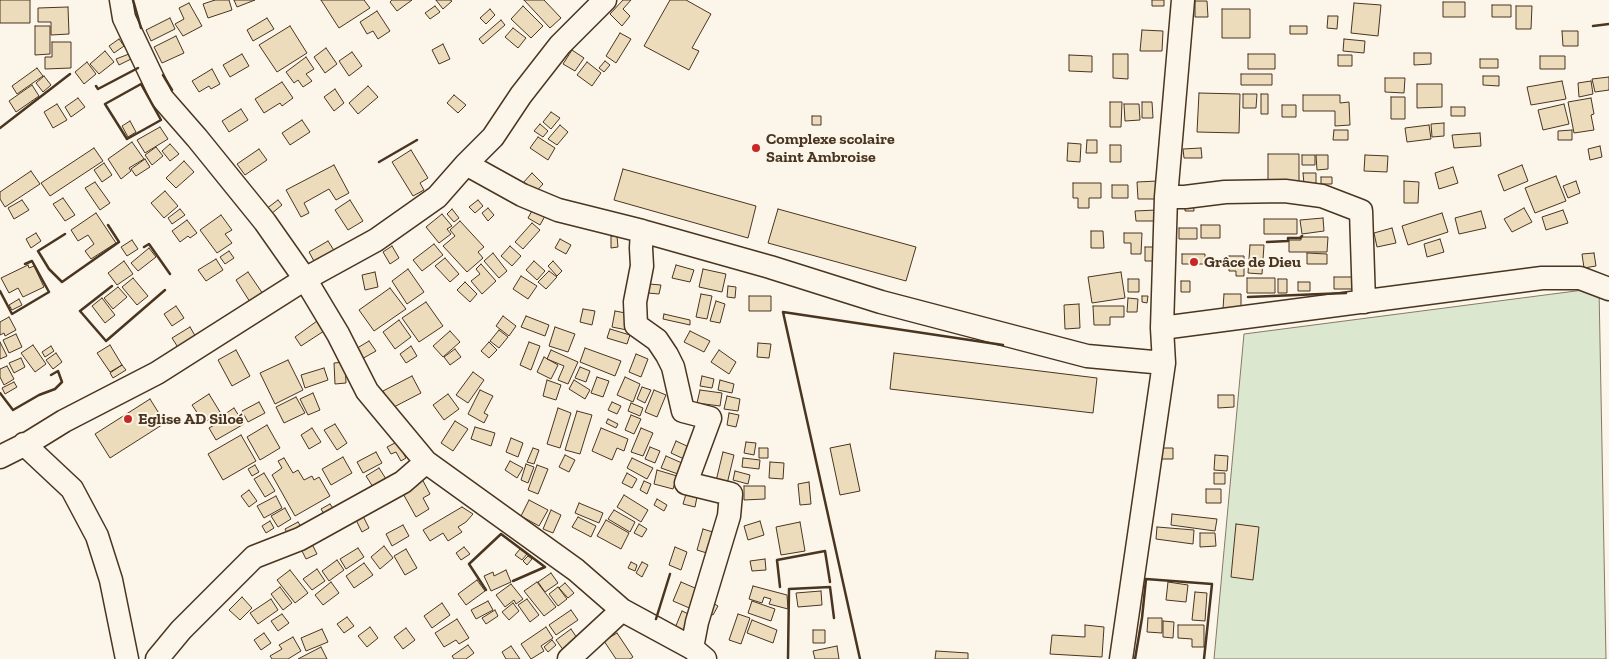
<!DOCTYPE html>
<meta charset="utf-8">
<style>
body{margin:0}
canvas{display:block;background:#fbf6e9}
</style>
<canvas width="1609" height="659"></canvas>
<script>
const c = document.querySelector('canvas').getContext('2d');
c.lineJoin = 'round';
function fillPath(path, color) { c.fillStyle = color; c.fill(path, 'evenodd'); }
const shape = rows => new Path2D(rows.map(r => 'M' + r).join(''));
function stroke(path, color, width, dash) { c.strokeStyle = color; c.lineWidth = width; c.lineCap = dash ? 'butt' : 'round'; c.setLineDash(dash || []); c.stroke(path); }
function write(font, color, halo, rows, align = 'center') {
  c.font = font + ' "Zilla Slab",serif'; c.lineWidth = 4; c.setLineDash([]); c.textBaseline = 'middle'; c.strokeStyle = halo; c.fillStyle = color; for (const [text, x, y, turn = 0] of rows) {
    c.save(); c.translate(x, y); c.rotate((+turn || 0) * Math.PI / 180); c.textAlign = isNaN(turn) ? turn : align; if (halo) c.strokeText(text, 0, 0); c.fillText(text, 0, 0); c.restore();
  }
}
const green = shape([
 [1599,288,1606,659,1214,659,1244,334,1599,288]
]);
fillPath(green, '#dce7d0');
stroke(green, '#887966', 1);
const building = shape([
 [0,0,30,0,30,23,0,23,0,0],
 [215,0,229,0,232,10,208,18,203,4,215,0],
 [234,0,255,0,237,7,234,0],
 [321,0,364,0,370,8,339,28,321,0],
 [392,0,412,0,397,11,390,2,392,0],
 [436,0,450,0,452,1,443,9,436,0],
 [524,0,544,0,561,18,550,28,524,0],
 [623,0,631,0,623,9,630,16,622,26,610,14,623,0],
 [670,0,686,0,711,14,692,48,699,51,689,70,644,46,670,0],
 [1152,0,1164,0,1164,6,1152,6,1152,0],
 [1195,1,1207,1,1208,17,1195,17,1195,1],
 [1443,2,1465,2,1465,17,1443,17,1443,2],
 [189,3,202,26,183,36,175,24,184,19,179,8,189,3],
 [1354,3,1381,5,1378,36,1351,33,1354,3],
 [1492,5,1511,5,1511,17,1492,17,1492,5],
 [435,6,440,12,430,19,425,13,435,6],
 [523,6,543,26,531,38,511,19,523,6],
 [1516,6,1532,6,1531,29,1516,29,1516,6],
 [68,7,69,34,51,35,51,22,38,22,38,8,68,7],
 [490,9,495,15,486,24,480,18,490,9],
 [1222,9,1250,9,1250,38,1222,38,1222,9],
 [377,11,390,31,378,39,373,31,367,34,360,22,377,11],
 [1328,16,1338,16,1337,29,1327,28,1328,16],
 [170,18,175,29,151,41,146,30,170,18],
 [267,18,274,29,253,41,247,30,267,18],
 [501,20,505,25,483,44,479,39,501,20],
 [35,26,50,26,50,54,35,55,35,26],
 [290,26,307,53,277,72,259,45,290,26],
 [1290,26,1307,26,1307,34,1290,34,1290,26],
 [513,28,526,38,518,48,505,37,513,28],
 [1142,30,1163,31,1162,51,1140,51,1142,30],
 [1562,31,1578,31,1578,46,1563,46,1562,31],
 [620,33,631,39,616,63,606,56,620,33],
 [176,36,184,53,162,63,154,47,176,36],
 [119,39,124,46,114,53,109,46,119,39],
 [1344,39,1365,41,1364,53,1343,51,1344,39],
 [52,42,71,42,71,68,45,69,45,57,52,57,52,42],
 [443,44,450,59,439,64,432,50,443,44],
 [326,48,337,64,325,73,314,57,326,48],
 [572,50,584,58,575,71,563,64,572,50],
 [105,51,114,62,99,74,90,64,105,51],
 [352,52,362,66,349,76,339,61,352,52],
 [1414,53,1431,53,1431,64,1414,65,1414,53],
 [129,54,131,59,119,65,116,59,129,54],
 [242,54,249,66,230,77,223,65,242,54],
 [1113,54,1128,54,1128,79,1113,78,1113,54],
 [1248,54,1275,54,1275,69,1248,69,1248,54],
 [1069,55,1092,56,1092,72,1069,71,1069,55],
 [1338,55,1352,55,1352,66,1338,66,1338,55],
 [1540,56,1565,56,1565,69,1540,69,1540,56],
 [306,57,314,69,306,74,312,81,303,87,298,80,294,83,286,72,306,57],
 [1480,59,1498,59,1498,68,1480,68,1480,59],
 [605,61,610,65,604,72,599,68,605,61],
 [87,62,96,74,84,84,75,72,87,62],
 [587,62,601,73,592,86,577,75,587,62],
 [37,68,43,76,17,94,12,86,37,68],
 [212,69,220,84,211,89,209,86,199,92,192,81,212,69],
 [1241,74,1272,74,1272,85,1241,85,1241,74],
 [44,76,51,85,43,92,36,83,44,76],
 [1483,76,1499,76,1499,86,1483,85,1483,76],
 [1609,77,1609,90,1595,92,1592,79,1609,77],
 [1385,78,1405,78,1404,93,1385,92,1385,78],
 [1562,81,1566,99,1531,105,1527,87,1562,81],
 [1591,81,1593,94,1579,97,1578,83,1591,81],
 [282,82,293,98,282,106,280,103,264,113,255,99,282,82],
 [1417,84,1442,84,1442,107,1417,108,1417,84],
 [32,85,39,96,16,112,9,101,32,85],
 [368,86,378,97,358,114,349,103,368,86],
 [335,89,344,103,334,111,324,97,335,89],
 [1199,93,1240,94,1239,133,1197,132,1199,93],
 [1243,94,1257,94,1256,108,1243,108,1243,94],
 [1261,94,1268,94,1268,114,1261,114,1261,94],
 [454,95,466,105,458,113,447,103,454,95],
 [1303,95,1340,95,1340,103,1349,102,1350,125,1335,126,1335,111,1303,111,1303,95],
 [1391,97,1405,97,1405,119,1391,119,1391,97],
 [78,98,85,107,71,117,65,107,78,98],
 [1591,98,1594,114,1591,115,1594,130,1574,133,1568,102,1591,98],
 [1110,102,1122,102,1121,127,1110,127,1110,102],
 [1142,102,1152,102,1153,118,1142,118,1142,102],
 [57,104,67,120,53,128,44,112,57,104],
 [1124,104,1139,104,1140,120,1125,121,1124,104],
 [1564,104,1569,124,1543,130,1538,110,1564,104],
 [1282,105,1296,105,1296,117,1282,117,1282,105],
 [1451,107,1465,107,1465,116,1451,116,1451,107],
 [241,109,248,120,229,132,222,121,241,109],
 [551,112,560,118,551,129,543,122,551,112],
 [812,116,821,116,821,125,812,125,812,116],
 [302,120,310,132,290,145,282,133,302,120],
 [130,121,136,132,128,137,122,126,130,121],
 [1444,123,1444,136,1432,137,1431,124,1444,123],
 [540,124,548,131,543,137,534,131,540,124],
 [560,125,568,132,557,145,548,139,560,125],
 [1429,125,1431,139,1407,142,1405,128,1429,125],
 [160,127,168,139,145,153,137,140,160,127],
 [1334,130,1348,130,1348,140,1333,140,1334,130],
 [1572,130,1572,140,1558,140,1558,131,1572,130],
 [1480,133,1481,146,1454,148,1452,135,1480,133],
 [538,137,555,148,548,160,530,148,538,137],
 [1087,140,1097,140,1097,153,1086,153,1087,140],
 [132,142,144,159,129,168,131,171,121,179,108,159,132,142],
 [1068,143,1081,144,1080,162,1067,161,1068,143],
 [170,144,179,154,170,161,162,151,170,144],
 [1110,145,1121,145,1121,162,1110,162,1110,145],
 [1600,146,1602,157,1590,160,1588,149,1600,146],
 [156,147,163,156,152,165,145,155,156,147],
 [94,148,103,161,50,196,41,183,94,148],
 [1201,148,1202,158,1184,158,1183,149,1201,148],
 [259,149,267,160,245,175,237,164,259,149],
 [411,150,428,178,420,183,424,190,413,196,392,162,411,150],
 [1268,154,1299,154,1299,182,1268,183,1268,154],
 [1302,155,1315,155,1315,165,1302,165,1302,155],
 [1316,155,1328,155,1328,169,1317,170,1316,155],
 [1365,155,1388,156,1387,172,1364,171,1365,155],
 [145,159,150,167,136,176,131,169,145,159],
 [184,161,194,172,176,188,166,178,184,161],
 [104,163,112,175,102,182,94,170,104,163],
 [334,165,349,193,336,200,329,189,304,203,309,213,301,217,286,190,334,165],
 [1522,165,1528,181,1504,191,1498,175,1522,165],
 [1453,167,1458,183,1439,189,1435,173,1453,167],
 [623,169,756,206,748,238,614,200,623,169],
 [31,171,40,184,5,207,0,199,0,192,31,171],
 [532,173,543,184,533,195,522,184,532,173],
 [1303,173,1316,173,1316,184,1304,184,1303,173],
 [1556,176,1566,201,1535,213,1525,188,1556,176],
 [1321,177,1332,177,1332,184,1321,184,1321,177],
 [1158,181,1158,199,1138,199,1137,182,1158,181],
 [1404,181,1419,182,1418,203,1404,203,1404,181],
 [1576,181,1580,193,1568,198,1563,186,1576,181],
 [95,182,110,203,100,210,85,188,95,182],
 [1073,183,1101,183,1101,198,1089,198,1089,208,1078,208,1078,198,1073,198,1073,183],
 [1112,185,1128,185,1128,198,1112,198,1112,185],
 [165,191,178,206,164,218,151,203,165,191],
 [63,198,75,215,65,221,53,204,63,198],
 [1185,199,1193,199,1194,211,1185,211,1185,199],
 [22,200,29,210,14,219,8,208,22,200],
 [278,200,282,205,271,214,266,209,278,200],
 [350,200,363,221,348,230,335,210,350,200],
 [478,200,483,206,475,213,469,207,478,200],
 [488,208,494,215,488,221,482,213,488,208],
 [1524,208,1532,222,1512,232,1504,219,1524,208],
 [180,209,185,215,172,224,168,218,180,209],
 [452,209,459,218,454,222,447,214,452,209],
 [533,209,545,216,540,225,528,218,533,209],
 [778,209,916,247,906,281,768,243,778,209],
 [1157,210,1157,221,1136,221,1135,211,1157,210],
 [1563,210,1568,223,1546,230,1542,217,1563,210],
 [1481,211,1486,228,1459,234,1455,218,1481,211],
 [96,213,116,243,91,259,85,251,94,244,88,235,78,241,71,230,96,213],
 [1442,213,1448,232,1408,245,1402,226,1442,213],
 [442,214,452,226,447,229,451,234,439,243,426,227,442,214],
 [221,215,232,230,225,234,232,243,217,253,200,230,221,215],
 [1323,218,1324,231,1302,234,1300,220,1323,218],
 [1264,219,1297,219,1297,234,1264,234,1264,219],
 [187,220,197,233,190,238,188,236,180,242,172,231,187,220],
 [460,221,484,247,478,252,483,258,467,272,443,246,455,236,450,230,460,221],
 [532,223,540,230,523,249,515,242,532,223],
 [1201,225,1220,225,1220,238,1201,238,1201,225],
 [1179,228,1197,228,1197,239,1179,239,1179,228],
 [1392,228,1396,243,1377,247,1374,233,1392,228],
 [1091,231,1103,231,1104,248,1091,248,1091,231],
 [36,233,41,241,31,248,26,239,36,233],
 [1124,233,1142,233,1141,254,1131,254,1131,243,1124,243,1124,233],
 [611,236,617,236,618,247,611,248,611,236],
 [1301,237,1328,237,1327,252,1289,252,1289,240,1301,240,1301,237],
 [560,239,571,245,566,254,555,248,560,239],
 [1440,239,1444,252,1427,257,1424,244,1440,239],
 [132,240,138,249,127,256,121,247,132,240],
 [328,241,335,252,315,263,309,252,328,241],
 [434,244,443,255,422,271,413,260,434,244],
 [1250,245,1264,245,1262,274,1248,273,1250,245],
 [392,246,399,258,390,264,383,252,392,246],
 [510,246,521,256,512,266,501,256,510,246],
 [1145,247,1153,247,1153,261,1145,261,1145,247],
 [149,248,156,257,138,271,131,263,149,248],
 [229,251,234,258,225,264,220,257,229,251],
 [493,253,507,271,499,278,484,261,493,253],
 [1307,253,1327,254,1327,264,1307,264,1307,253],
 [1594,253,1596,266,1584,268,1582,254,1594,253],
 [1182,254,1205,254,1205,264,1182,264,1182,254],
 [1229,256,1244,256,1244,276,1236,276,1236,271,1229,271,1229,256],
 [445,258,459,274,450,282,435,266,445,258],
 [216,259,223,270,206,281,198,270,216,259],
 [124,261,133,274,117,285,108,273,124,261],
 [534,261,545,271,537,280,526,270,534,261],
 [553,261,562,271,557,276,548,266,553,261],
 [481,264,496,281,482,294,471,281,480,274,476,269,481,264],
 [28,265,29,268,34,266,44,287,23,297,18,288,9,293,1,278,28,265],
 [676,265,694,270,690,282,672,278,676,265],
 [408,269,424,292,407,304,392,281,408,269],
 [703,269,726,274,722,292,699,287,703,269],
 [549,271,557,277,546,289,538,282,549,271],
 [248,272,263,294,250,302,236,280,248,272],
 [375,272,378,287,365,290,362,275,375,272],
 [1121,272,1125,298,1092,303,1088,277,1121,272],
 [521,276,537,286,528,299,513,289,521,276],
 [1334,277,1358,277,1358,289,1334,289,1334,277],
 [133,278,148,296,137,305,122,287,133,278],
 [1247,278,1275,278,1275,293,1247,293,1247,278],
 [1128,279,1139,279,1139,292,1128,292,1128,279],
 [1278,279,1287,279,1287,293,1278,293,1278,279],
 [1181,281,1190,281,1190,292,1181,292,1181,281],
 [465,282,477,294,470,302,457,290,465,282],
 [1298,282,1310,282,1310,291,1298,291,1298,282],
 [649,284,661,285,659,294,648,293,649,284],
 [728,286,736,287,735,298,727,297,728,286],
 [118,287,127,297,113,309,104,298,118,287],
 [390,288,406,309,374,331,359,310,390,288],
 [701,294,712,296,707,319,696,317,701,294],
 [1224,294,1241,294,1241,309,1223,309,1224,294],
 [749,296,771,296,771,311,749,311,749,296],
 [1142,296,1148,296,1147,303,1142,302,1142,296],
 [102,298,115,315,105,323,92,306,102,298],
 [1128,298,1138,299,1137,312,1127,312,1128,298],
 [19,299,22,305,12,310,9,305,19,299],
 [716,301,725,304,720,323,710,321,716,301],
 [426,302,443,326,419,342,402,318,426,302],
 [1079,304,1080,328,1065,329,1064,305,1079,304],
 [176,306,184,318,172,326,164,314,176,306],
 [1093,306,1124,306,1124,317,1110,317,1110,325,1094,325,1093,306],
 [583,309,595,311,592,325,580,322,583,309],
 [615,311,631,314,627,330,612,327,615,311],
 [664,314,690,320,690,325,663,319,664,314],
 [503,316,516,326,509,336,496,326,503,316],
 [526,316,549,325,545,336,521,327,526,316],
 [9,317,16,330,5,336,4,333,0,335,0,322,9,317],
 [399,320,411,337,395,349,383,332,399,320],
 [317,321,324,331,301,346,295,337,317,321],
 [190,327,197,339,179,349,172,338,190,327],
 [555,327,575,334,568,352,549,346,555,327],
 [610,329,630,335,627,344,607,338,610,329],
 [499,330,508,337,499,348,490,341,499,330],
 [450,331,460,342,443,357,433,346,450,331],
 [690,331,710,341,704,352,684,342,690,331],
 [16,334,22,347,9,353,3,340,16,334],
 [369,341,376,351,360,360,354,350,369,341],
 [0,342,7,356,0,359,0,342],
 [489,342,497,350,489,358,481,351,489,342],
 [529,342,540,346,531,370,520,365,529,342],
 [758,343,771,344,769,358,757,357,758,343],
 [33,345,46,364,35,372,21,353,33,345],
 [110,345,122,365,110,372,97,353,110,345],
 [51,346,54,351,45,357,42,352,51,346],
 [411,346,417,356,406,363,400,354,411,346],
 [585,348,621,361,615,376,580,362,585,348],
 [455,349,461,357,450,365,444,357,455,349],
 [236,350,250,376,232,386,218,360,236,350],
 [551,350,578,362,568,384,558,380,564,366,547,359,551,350],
 [719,350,736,362,729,374,711,362,719,350],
 [56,353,62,362,53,369,46,360,56,353],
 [894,353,1097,378,1093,413,890,389,894,353],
 [636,354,648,359,641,377,629,372,636,354],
 [544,357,558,365,551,379,537,372,544,357],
 [21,358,25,367,14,373,9,363,21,358],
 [288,360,303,390,275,404,260,373,288,360],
 [345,362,346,383,335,384,334,363,345,362],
 [122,365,126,370,113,378,110,373,122,365],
 [7,366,14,379,4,385,0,377,0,369,7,366],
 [580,367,590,371,586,382,575,378,580,367],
 [324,368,328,380,305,388,301,375,324,368],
 [473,372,484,380,468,403,456,395,473,372],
 [412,376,421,393,392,408,383,391,412,376],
 [702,376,714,379,712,388,700,386,702,376],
 [597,377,609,381,603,397,591,393,597,377],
 [625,377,640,384,633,402,617,395,625,377],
 [547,380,561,385,556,400,543,396,547,380],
 [574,380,590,390,585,399,569,389,574,380],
 [720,380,734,384,732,393,718,390,720,380],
 [14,382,17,387,5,394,2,388,14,382],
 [642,387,651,390,645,403,637,399,642,387],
 [480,390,493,396,484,413,488,415,484,423,468,414,480,390],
 [654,390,666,395,657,417,645,412,654,390],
 [700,390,722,393,720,406,697,403,700,390],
 [313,393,320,410,308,415,300,399,313,393],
 [209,394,220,412,204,423,192,405,209,394],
 [448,394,459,409,444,420,433,405,448,394],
 [1218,395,1234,395,1234,407,1218,408,1218,395],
 [727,396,740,399,738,411,724,409,727,396],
 [296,397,305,413,284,423,276,407,296,397],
 [150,399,165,423,110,458,95,434,150,399],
 [259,402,265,413,248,422,242,411,259,402],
 [612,402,621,406,617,414,608,410,612,402],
 [631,403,643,408,640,416,628,411,631,403],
 [234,408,244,424,216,440,209,428,218,423,216,420,234,408],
 [558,408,571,413,560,448,547,444,558,408],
 [577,411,592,415,580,454,565,450,577,411],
 [729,413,739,415,736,427,727,425,729,413],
 [631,415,641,419,634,434,625,430,631,415],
 [608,419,618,424,616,428,606,423,608,419],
 [455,421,468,429,453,451,441,443,455,421],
 [335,424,347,443,337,450,324,430,335,424],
 [267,425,280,448,260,460,247,437,267,425],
 [475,427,495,433,491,446,471,439,475,427],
 [312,428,321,442,309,449,301,435,312,428],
 [601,428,628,439,624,451,617,448,612,460,592,451,601,428],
 [641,428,653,433,643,456,631,452,641,428],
 [241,435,256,461,223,480,208,454,241,435],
 [511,438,523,443,518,457,506,452,511,438],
 [676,441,689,447,684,459,671,453,676,441],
 [397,442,406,458,401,461,396,452,391,454,387,447,397,442],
 [746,442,756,443,754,455,744,453,746,442],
 [850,444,860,491,840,495,830,448,850,444],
 [650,447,660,451,655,463,645,459,650,447],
 [533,448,539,450,534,464,527,462,533,448],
 [759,448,768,448,768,458,759,458,759,448],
 [1161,448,1173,448,1173,459,1161,459,1161,448],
 [376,452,382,463,363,473,357,462,376,452],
 [723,452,734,455,727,484,716,481,723,452],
 [565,455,575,460,569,472,559,467,565,455],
 [1215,455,1228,456,1227,471,1214,470,1215,455],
 [666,456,682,463,678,474,661,468,666,456],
 [343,457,352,473,331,485,322,469,343,457],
 [284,458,293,473,298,470,304,480,312,476,314,480,319,477,330,496,295,516,272,475,282,468,278,461,284,458],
 [632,458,653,468,647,479,627,468,632,458],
 [743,458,760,460,759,469,742,467,743,458],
 [510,461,523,468,517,478,505,470,510,461],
 [770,462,784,463,783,479,769,478,770,462],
 [526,464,534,467,528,483,521,480,526,464],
 [255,465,259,472,252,476,248,469,255,465],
 [537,465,548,469,538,494,528,490,537,465],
 [379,468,386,479,373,487,366,476,379,468],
 [657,470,677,476,673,489,654,484,657,470],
 [735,471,750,475,748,484,733,480,735,471],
 [264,473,275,491,265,497,254,479,264,473],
 [627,473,637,479,632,488,622,483,627,473],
 [1214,473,1225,473,1225,484,1214,484,1214,473],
 [422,479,430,494,423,498,429,509,416,517,401,490,422,479],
 [644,481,651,484,647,494,640,490,644,481],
 [809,482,811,504,800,505,798,484,809,482],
 [744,486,765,486,765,499,744,500,744,486],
 [1206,489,1221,489,1221,503,1206,503,1206,489],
 [249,490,257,501,249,507,241,496,249,490],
 [686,494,697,497,695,507,683,504,686,494],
 [624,495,648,510,641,522,617,507,624,495],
 [276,496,282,508,264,518,257,506,276,496],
 [657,499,667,505,664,511,654,505,657,499],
 [529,500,548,510,539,526,521,516,529,500],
 [579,503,603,513,599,523,575,513,579,503],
 [330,504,335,511,326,517,321,509,330,504],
 [462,507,473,514,466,522,458,527,462,532,448,541,443,533,430,541,423,530,462,507],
 [285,508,291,519,278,527,271,516,285,508],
 [551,510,561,515,553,533,543,529,551,510],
 [614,510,635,522,630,532,608,519,614,510],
 [1172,514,1217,519,1215,531,1171,525,1172,514],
 [363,516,369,528,362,532,356,520,363,516],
 [578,517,596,526,591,537,572,527,578,517],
 [606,520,629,533,621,549,597,536,606,520],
 [270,521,274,528,266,533,262,526,270,521],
 [760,521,764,535,748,540,744,526,760,521],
 [298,522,302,528,289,536,285,529,298,522],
 [800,522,805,551,781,555,776,527,800,522],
 [639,524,647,529,642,537,634,533,639,524],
 [1236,524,1259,527,1253,580,1231,577,1236,524],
 [403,525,409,536,392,546,386,534,403,525],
 [1157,527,1194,530,1193,544,1156,539,1157,527],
 [703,529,716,533,710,554,697,550,703,529],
 [1200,533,1215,533,1216,546,1200,547,1200,533],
 [311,542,317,554,306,559,300,547,311,542],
 [384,546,393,558,380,569,371,557,384,546],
 [464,547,470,554,461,560,456,553,464,547],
 [675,547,687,552,681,570,669,565,675,547],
 [358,548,364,557,346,569,340,559,358,548],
 [406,549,417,568,405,575,394,556,406,549],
 [520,549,527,554,522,560,515,555,520,549],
 [528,556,532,559,527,565,523,561,528,556],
 [765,559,766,570,752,571,750,561,765,559],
 [337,560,344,570,329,581,322,571,337,560],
 [631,562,637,565,635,571,628,568,631,562],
 [642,562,648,565,642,577,636,573,642,562],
 [364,563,373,575,354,588,346,576,364,563],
 [317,569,325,581,312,590,303,579,317,569],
 [290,570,308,593,295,603,277,580,290,570],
 [506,570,511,582,491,591,484,576,493,572,494,576,506,570],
 [551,573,558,583,545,592,538,582,551,573],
 [477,580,485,591,466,605,458,594,477,580],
 [331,582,339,593,323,605,315,595,331,582],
 [537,582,556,607,544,616,524,591,537,582],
 [681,582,702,591,694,610,673,601,681,582],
 [1168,582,1188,585,1186,602,1166,600,1168,582],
 [565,583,574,593,568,598,559,588,565,583],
 [511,584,523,599,516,604,514,600,505,607,496,595,511,584],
 [753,586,787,595,788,609,769,604,771,599,764,597,762,603,749,599,753,586],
 [280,587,292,603,283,610,271,594,280,587],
 [558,587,567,599,558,606,549,594,558,587],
 [821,591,822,605,798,607,796,593,821,591],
 [1195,592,1207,593,1205,621,1192,620,1195,592],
 [242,597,252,608,240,620,229,610,242,597],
 [271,599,278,610,258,624,250,613,271,599],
 [527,599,539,615,530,622,518,605,527,599],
 [707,600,718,606,713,615,702,610,707,600],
 [488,601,493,610,476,619,471,610,488,601],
 [752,601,775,609,771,621,748,613,752,601],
 [442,603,450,615,432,628,424,616,442,603],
 [513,603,519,611,509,620,502,612,513,603],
 [495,610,498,616,486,624,482,618,495,610],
 [571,610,578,620,556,635,549,625,571,610],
 [682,611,695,617,688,633,675,628,682,611],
 [282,614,289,623,278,631,271,621,282,614],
 [738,614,750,618,741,644,729,640,738,614],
 [347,617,354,626,344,633,337,624,347,617],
 [1148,618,1162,618,1162,633,1147,632,1148,618],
 [457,619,469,638,459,644,456,640,444,647,435,633,457,619],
 [752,620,777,630,773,643,747,633,752,620],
 [1163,621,1174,622,1173,638,1163,637,1163,621],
 [1085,625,1104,627,1102,657,1050,654,1052,635,1085,637,1085,625],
 [1178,625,1204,625,1204,647,1192,647,1192,639,1178,638,1178,625],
 [370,627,378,638,367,647,358,636,370,627],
 [546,627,553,638,541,646,544,651,531,659,521,644,546,627],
 [406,628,415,640,403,649,394,637,406,628],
 [322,629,328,642,306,651,301,638,322,629],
 [571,629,579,641,564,651,556,640,571,629],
 [813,630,825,630,825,643,813,643,813,630],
 [264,633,271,643,261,650,254,640,264,633],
 [617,633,633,657,630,659,616,659,604,641,617,633],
 [293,637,301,651,288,659,272,659,270,656,282,649,279,645,293,637],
 [552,640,556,645,548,652,544,647,552,640],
 [468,645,474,653,466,659,454,659,452,656,468,645],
 [511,646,520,659,506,659,502,652,511,646],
 [837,646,839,659,815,659,813,651,837,646],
 [321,647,327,659,298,659,321,647],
 [936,651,968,653,968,659,935,659,936,651]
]);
fillPath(building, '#ecdcbc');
stroke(building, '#4a3520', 1);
const street = shape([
 [121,0,124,18,162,98,197,138,265,222,305,279,338,334,367,391,426,462,576,570,622,610,692,648,705,659],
 [466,164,522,195,558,210,642,231,770,267,881,302,1087,356,1164,363],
 [1166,197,1185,197,1225,192,1285,191,1322,196,1361,211,1364,302],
 [642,231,641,248,642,266,635,302,636,325,657,340,667,355,673,367,683,411,710,418,686,483,731,494,729,516,697,622,692,648],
 [1162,328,1542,278,1580,278,1609,289],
 [24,444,72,489,97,536,111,580,127,659],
 [0,457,30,442,64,421,157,373,305,279,376,240,437,197,466,164,493,137,521,95,560,45,605,0],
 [157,659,181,630,254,557,300,539,403,482,426,462],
 [569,659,622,610],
 [1121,659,1164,363,1162,328,1166,197,1183,0]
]);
stroke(street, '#4a3520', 25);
stroke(street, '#fbf6e9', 22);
stroke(shape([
 [133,0,141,28],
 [1593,26,1609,24],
 [163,75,172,90],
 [141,84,161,120,127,139,105,104,141,84],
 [96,86,98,89,138,68],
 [0,128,70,74],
 [379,162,417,140],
 [65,234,38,251,49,269,62,282,119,242,108,225],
 [1267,242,1288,241,1288,238,1300,238,1302,236],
 [144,247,149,244,170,274],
 [112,286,80,311,106,341,165,290],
 [0,291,12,314,49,292,32,261,25,264],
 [1248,297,1346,293],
 [0,393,13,410,39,395,55,389,62,382,58,371,51,375],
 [780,587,777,560,825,551,830,582],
 [486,590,469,564,501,534,545,567,513,581],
 [656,619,670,574],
 [788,658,789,589,830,587,834,618],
 [860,659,783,312,1003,345],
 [1135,659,1142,618,1146,579,1212,584,1204,659]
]), '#4a3520', 2.5);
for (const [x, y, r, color] of [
 [756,148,5,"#c62828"],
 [1194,262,5,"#c62828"],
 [128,419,5,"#c62828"]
]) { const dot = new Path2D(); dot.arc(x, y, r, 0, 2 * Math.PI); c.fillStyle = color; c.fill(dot); stroke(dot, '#fbf6e9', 2); }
write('bold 16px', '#4a3520', '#fbf6e9', [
 ["Complexe scolaire",766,139],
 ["Saint Ambroise",766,157],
 ["Grâce de Dieu",1204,262],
 ["Eglise AD Siloé",138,419]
], 'left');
</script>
